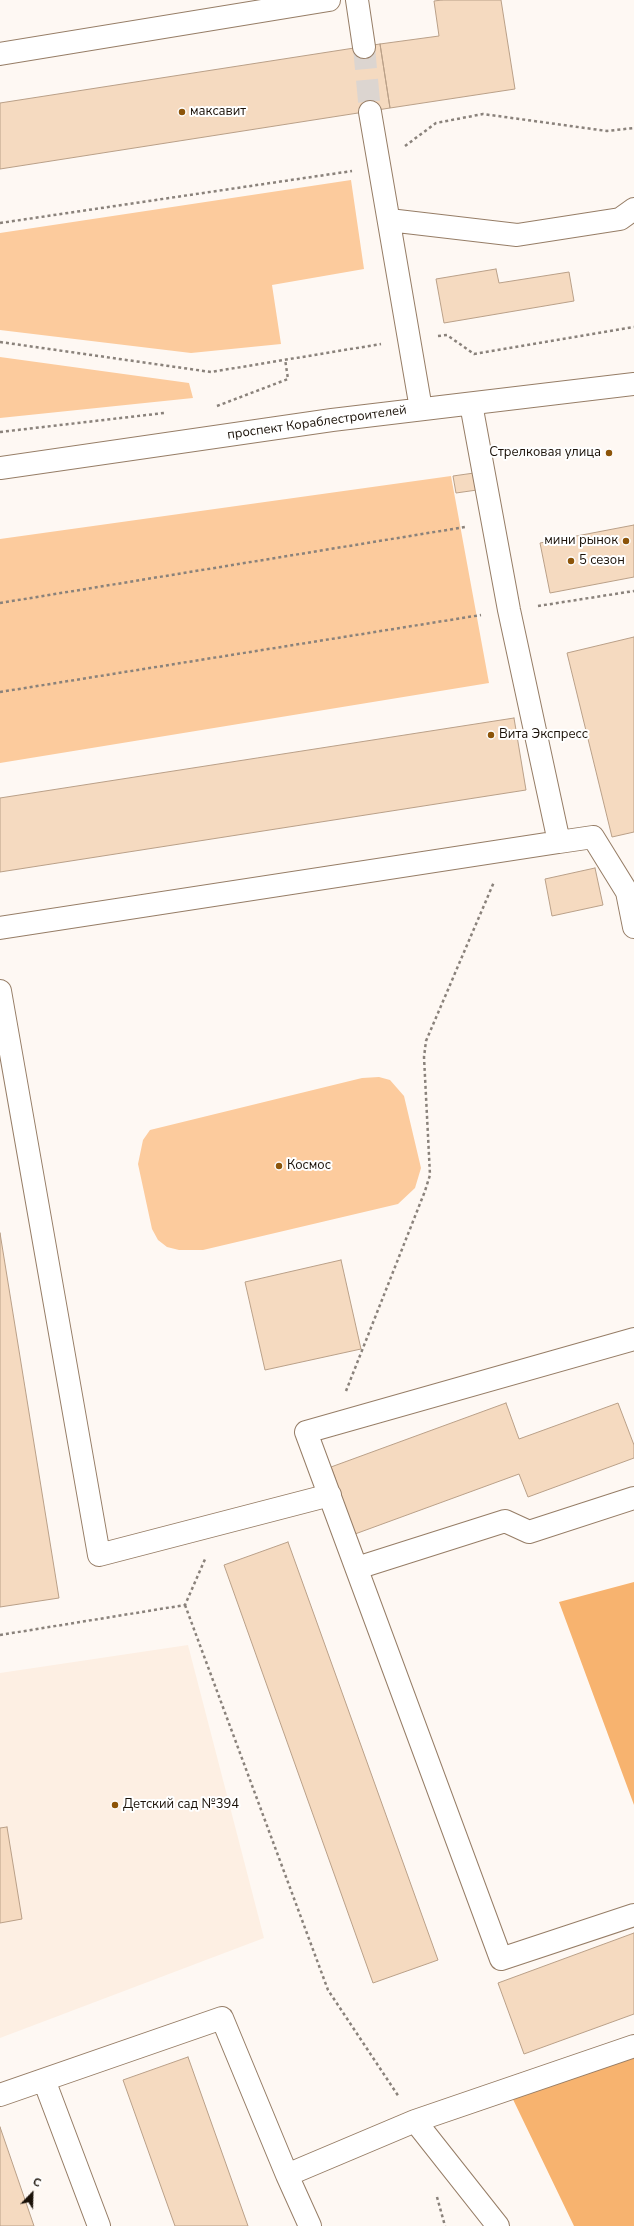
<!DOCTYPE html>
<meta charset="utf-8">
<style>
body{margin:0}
#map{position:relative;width:634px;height:2226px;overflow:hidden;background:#fef8f3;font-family:"Nunito Sans",sans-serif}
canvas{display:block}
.north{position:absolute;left:12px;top:2174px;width:40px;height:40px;-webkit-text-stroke:3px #fff;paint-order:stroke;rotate:23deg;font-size:11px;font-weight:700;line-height:16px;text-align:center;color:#1a1108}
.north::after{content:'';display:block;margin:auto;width:14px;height:18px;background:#1a1108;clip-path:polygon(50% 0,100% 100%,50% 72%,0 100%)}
</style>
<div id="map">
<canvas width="634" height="2226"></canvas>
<div class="north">С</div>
</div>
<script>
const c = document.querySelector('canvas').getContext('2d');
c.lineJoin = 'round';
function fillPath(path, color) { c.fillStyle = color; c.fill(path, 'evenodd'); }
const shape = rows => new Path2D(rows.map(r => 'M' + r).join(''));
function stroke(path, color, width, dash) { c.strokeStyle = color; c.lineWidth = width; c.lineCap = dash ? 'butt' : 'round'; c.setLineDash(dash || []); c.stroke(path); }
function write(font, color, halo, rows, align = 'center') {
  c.font = font + ' "Nunito Sans",sans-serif'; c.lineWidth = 4; c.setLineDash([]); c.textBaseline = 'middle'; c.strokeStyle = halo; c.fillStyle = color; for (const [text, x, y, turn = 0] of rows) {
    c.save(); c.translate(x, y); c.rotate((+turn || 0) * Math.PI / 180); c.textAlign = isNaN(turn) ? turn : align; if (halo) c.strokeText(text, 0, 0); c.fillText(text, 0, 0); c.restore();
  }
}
fillPath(shape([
 [188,1645,264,1938,0,2038,0,1673]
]), '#fdefe3');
fillPath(shape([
 [351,180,364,269,272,285,281,344,191,353,0,330,0,233],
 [0,357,189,383,193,398,0,418],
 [451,476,489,683,0,763,0,539],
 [379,1077,390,1080,404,1096,421,1168,415,1188,398,1204,203,1250,179,1250,167,1247,158,1240,152,1229,138,1164,143,1140,150,1130,362,1078]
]), '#fccb9d');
fillPath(shape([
 [634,1582,634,1805,559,1602],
 [634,2046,634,2226,574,2226,508,2089]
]), '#f7b36f');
const building = shape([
 [442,0,501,0,515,89,390,108,380,44,439,36,434,1,442,0],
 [380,44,390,108,0,169,0,103,380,44],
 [496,269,499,283,569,272,574,301,444,323,436,279,496,269],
 [474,473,477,490,456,493,453,476,474,473],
 [634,525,634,577,550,593,540,543,634,525],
 [634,637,634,832,612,837,567,653,634,637],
 [514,718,526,790,0,872,0,798,514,718],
 [595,868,603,905,552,916,545,879,595,868],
 [0,1233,59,1598,0,1607,0,1233],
 [341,1260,361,1349,265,1370,245,1282,341,1260],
 [506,1403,519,1439,618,1403,634,1445,634,1458,528,1497,519,1474,355,1534,331,1467,506,1403],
 [288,1542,438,1960,373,1983,224,1565,288,1542],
 [7,1827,22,1919,0,1923,0,1828,7,1827],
 [634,1933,634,2014,524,2054,498,1983,634,1933],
 [188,2057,248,2226,175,2226,123,2080,188,2057],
 [0,2127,34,2226,0,2226,0,2127]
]);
fillPath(building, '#f5dac0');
stroke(building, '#baa088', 1);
stroke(shape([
 [364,47,370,112]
]), '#dcd5d0', 22, [22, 11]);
const minor = shape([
 [357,0,364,47],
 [0,54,329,0],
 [370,112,421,409],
 [389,220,517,235,620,219,634,209],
 [471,404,509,610,559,842,593,837,627,892,634,927],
 [0,468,332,420,634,384],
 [0,928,559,842],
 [0,991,99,1555,330,1495],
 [634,1339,306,1432,501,1959,634,1915],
 [357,1568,505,1521,529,1532,634,1498],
 [44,2080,99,2226],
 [0,2095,222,2018,287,2175,415,2121,634,2046],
 [415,2121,498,2226],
 [287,2175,310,2226]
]);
stroke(minor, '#967d66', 24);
stroke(shape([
 [405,146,436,123,483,114,607,131,634,128],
 [0,223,352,171],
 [438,336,447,335,474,354,634,327],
 [0,342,211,372,381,344],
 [217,406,288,379,285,359],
 [0,432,164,413],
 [0,603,465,527],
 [538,606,634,591],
 [0,692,481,615],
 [346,1391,425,1191,430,1175,424,1057,426,1041,494,882],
 [185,1605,328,1990,399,2097],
 [0,1635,185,1605,206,1557],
 [437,2197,445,2226]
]), '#8a827b', 2.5, [3, 3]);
stroke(minor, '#fff', 22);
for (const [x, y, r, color] of [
 [182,112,4,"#8c5409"],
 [609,453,4,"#8c5409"],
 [626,541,4,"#8c5409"],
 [571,561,4,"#8c5409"],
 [491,735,4,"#8c5409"],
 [279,1166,4,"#8c5409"],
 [115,1805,4,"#8c5409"]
]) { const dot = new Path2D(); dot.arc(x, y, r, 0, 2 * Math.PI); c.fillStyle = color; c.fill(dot); stroke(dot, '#fff', 1.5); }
write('13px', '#1a1108', '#fff', [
 ["максавит",190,112],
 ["Стрелковая улица",601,453,"right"],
 ["мини рынок",618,541,"right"],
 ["5 сезон",579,561],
 ["Вита Экспресс",499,735],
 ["Космос",287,1166],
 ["Детский сад №394",123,1805]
], 'left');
write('13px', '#1a1108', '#fff', [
 ["проспект Кораблестроителей",317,423,-8]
]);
</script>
